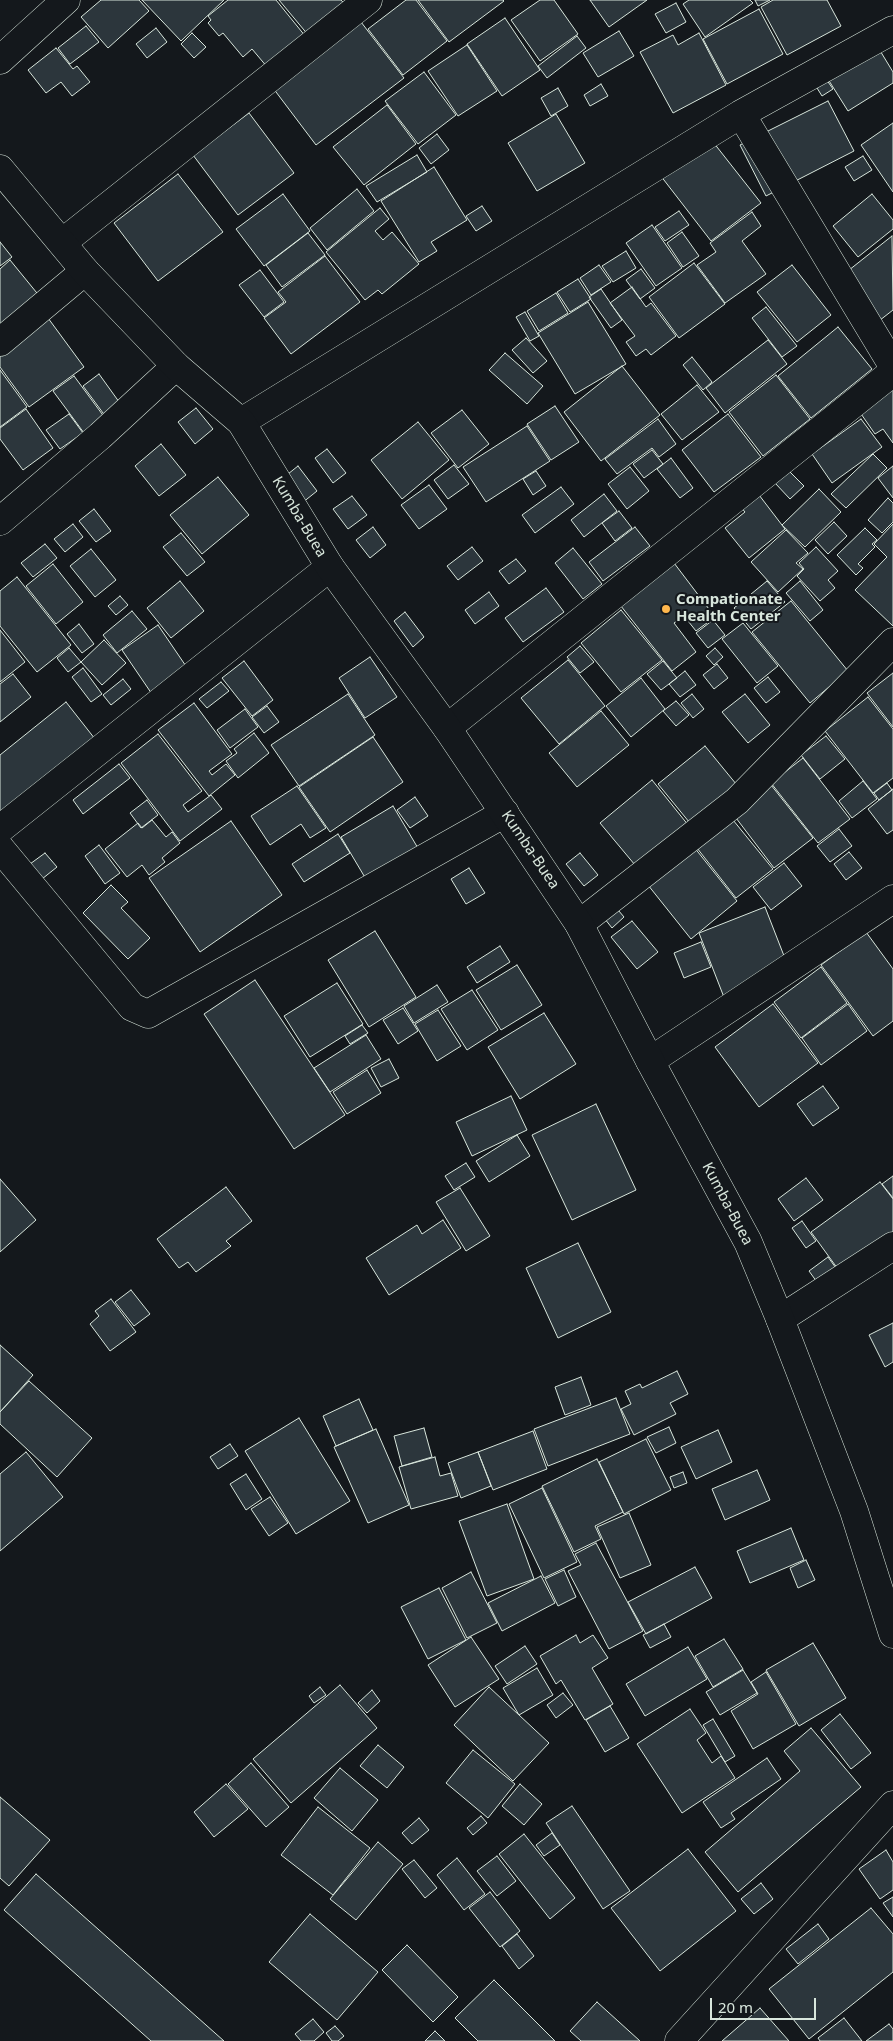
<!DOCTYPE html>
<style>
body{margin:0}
#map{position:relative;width:893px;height:2041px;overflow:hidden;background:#14181c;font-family:"Noto Sans",sans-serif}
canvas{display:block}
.scale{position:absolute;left:710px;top:1998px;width:106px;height:22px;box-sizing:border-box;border:2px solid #d8e6dc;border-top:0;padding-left:6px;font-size:15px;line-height:18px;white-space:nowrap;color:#d8e6dc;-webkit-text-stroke:4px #14181c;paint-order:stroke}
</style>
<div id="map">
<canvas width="893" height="2041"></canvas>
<div class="scale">20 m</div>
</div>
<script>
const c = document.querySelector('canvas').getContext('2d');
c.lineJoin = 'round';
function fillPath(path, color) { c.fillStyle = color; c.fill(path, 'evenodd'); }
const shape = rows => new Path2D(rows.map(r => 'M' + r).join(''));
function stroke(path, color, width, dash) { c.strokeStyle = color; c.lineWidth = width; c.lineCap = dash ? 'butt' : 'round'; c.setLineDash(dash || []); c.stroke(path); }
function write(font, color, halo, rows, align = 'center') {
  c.font = font + ' "Noto Sans",sans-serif'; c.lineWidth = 4; c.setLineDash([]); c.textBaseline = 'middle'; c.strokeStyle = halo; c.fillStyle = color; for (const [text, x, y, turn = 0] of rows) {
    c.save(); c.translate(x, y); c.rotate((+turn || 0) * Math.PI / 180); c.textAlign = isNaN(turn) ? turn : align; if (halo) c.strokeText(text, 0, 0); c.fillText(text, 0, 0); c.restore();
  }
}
const building = shape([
 [101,0,139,0,149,11,108,48,81,17,101,0],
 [142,0,224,0,181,41,142,0],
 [228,0,276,0,306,37,268,68,252,49,243,57,223,33,219,36,208,23,211,20,208,16,228,0],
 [279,0,341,0,351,11,314,42,279,0],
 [406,0,416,0,447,41,403,75,368,29,406,0],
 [418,0,503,0,504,1,449,42,418,0],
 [540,0,554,0,578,34,540,61,511,20,540,0],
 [590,0,647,0,609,27,590,0],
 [689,0,750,0,753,3,705,37,683,4,689,0],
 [755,0,770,0,758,6,755,0],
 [773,0,827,0,841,26,787,55,761,7,773,0],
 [676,3,686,22,666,33,655,14,676,3],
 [759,9,783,54,727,84,703,39,759,9],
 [505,18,540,70,502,96,467,44,505,18],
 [361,22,404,78,316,145,273,88,361,22],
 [86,26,99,42,70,64,58,48,86,26],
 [156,28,167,42,147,58,136,44,156,28],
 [619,31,634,56,598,77,583,53,619,31],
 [192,33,206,47,194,58,181,44,192,33],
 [699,33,726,85,673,113,640,52,673,35,678,45,699,33],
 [577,36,586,48,547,78,538,66,577,36],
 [876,44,893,72,893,83,848,111,826,76,876,44],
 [467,45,497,91,458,116,428,71,467,45],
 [56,48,73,69,77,66,90,82,72,96,61,82,46,93,28,70,56,48],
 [424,72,456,115,418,144,385,101,424,72],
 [822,73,833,89,822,96,812,80,822,73],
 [601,84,608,96,590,106,584,95,601,84],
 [558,88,568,106,551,116,541,98,558,88],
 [828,101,854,151,766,196,740,145,828,101],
 [387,105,416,144,364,185,333,147,387,105],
 [249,113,294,173,238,215,193,155,249,113],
 [556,114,585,163,537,191,508,143,556,114],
 [893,123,893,192,861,145,893,123],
 [706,133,761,203,711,241,657,171,706,133],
 [437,134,449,150,431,164,419,148,437,134],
 [417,155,427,172,377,202,366,186,417,155],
 [863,156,872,170,854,181,845,167,863,156],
 [434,167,467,220,431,242,437,251,419,262,381,201,434,167],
 [178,174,223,232,158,281,114,223,178,174],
 [357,189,374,211,327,250,310,228,357,189],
 [283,194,310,231,264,266,236,229,283,194],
 [872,194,893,220,893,229,858,257,833,226,872,194],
 [482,206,492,221,476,231,466,216,482,206],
 [380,208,389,219,375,231,383,240,392,232,419,264,382,294,378,290,365,300,326,252,380,208],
 [679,211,689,225,665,241,655,227,679,211],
 [752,212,761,226,742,241,766,274,725,303,697,265,716,252,710,243,752,212],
 [652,225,682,268,656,286,626,243,652,225],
 [682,232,699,256,683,267,667,243,682,232],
 [308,233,325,255,282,287,266,265,308,233],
 [892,236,893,310,875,324,839,278,892,236],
 [0,242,12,257,0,266,0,242],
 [626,251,636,268,613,282,602,266,626,251],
 [325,256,360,302,291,354,264,318,286,302,278,292,325,256],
 [10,260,41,298,0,332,0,269,10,260],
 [694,263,725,304,679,338,649,297,694,263],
 [599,265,611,282,591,295,580,278,599,265],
 [792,265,831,315,797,342,757,292,792,265],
 [641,269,655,288,640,299,626,280,641,269],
 [260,270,284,302,264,317,239,285,260,270],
 [578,279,591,299,570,312,557,292,578,279],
 [632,287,646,307,651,303,676,336,651,355,646,349,636,356,626,342,635,336,610,303,632,287],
 [601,289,622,320,611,328,589,297,601,289],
 [556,293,568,313,539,331,527,311,556,293],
 [588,302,626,364,575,394,538,333,588,302],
 [766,307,797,346,782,357,752,318,766,307],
 [525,312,539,336,530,341,516,317,525,312],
 [48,318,84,367,29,407,0,367,0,353,48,318],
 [838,327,872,369,811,418,778,376,838,327],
 [526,338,547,361,533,373,512,350,526,338],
 [768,340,787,364,725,413,706,388,768,340],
 [505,353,543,386,527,404,489,370,505,353],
 [692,357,712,382,703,390,683,365,692,357],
 [622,366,660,415,601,461,564,412,622,366],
 [0,370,27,407,0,427,0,370],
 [99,374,122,406,106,417,83,386,99,374],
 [776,375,810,419,763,456,729,412,776,375],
 [74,376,105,418,84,433,53,391,74,376],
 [697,385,719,412,682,440,661,414,697,385],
 [893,387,893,443,883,429,875,434,859,411,893,387],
 [555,406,579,442,551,460,527,424,555,406],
 [196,408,213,429,195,444,178,422,196,408],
 [26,409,53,448,23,470,0,439,0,428,26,409],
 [462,410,489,444,458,468,431,433,462,410],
 [69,414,83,433,60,449,46,430,69,414],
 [728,414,761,457,714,492,682,450,728,414],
 [658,419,676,444,659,457,652,448,617,474,605,459,658,419],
 [861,419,882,447,832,483,812,454,861,419],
 [418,422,449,460,402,499,371,460,418,422],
 [527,426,550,461,486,502,463,467,527,426],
 [161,444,186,475,159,496,135,466,161,444],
 [327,449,346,473,333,483,315,458,327,449],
 [652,450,663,464,644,478,633,464,652,450],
 [873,454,887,468,846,508,831,494,873,454],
 [671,458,693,488,680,498,657,469,671,458],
 [454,465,469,484,448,499,434,480,454,465],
 [298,466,317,491,302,503,283,478,298,466],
 [893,466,893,498,878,478,893,466],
 [630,467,649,491,627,509,608,484,630,467],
 [788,470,804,486,790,499,775,483,788,470],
 [536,471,546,486,533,495,523,479,536,471],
 [218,477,249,515,202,554,170,515,218,477],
 [429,485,447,509,419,529,401,505,429,485],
 [561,487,574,504,535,533,522,515,561,487],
 [819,489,841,512,805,547,782,525,819,489],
 [756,491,785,529,749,558,725,528,745,512,739,505,756,491],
 [604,494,617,511,584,537,571,520,604,494],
 [352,496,367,515,348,529,333,509,352,496],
 [888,498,893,503,893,522,882,533,868,520,888,498],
 [94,509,111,531,96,542,79,521,94,509],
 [619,511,632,528,615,541,602,523,619,511],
 [834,522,847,536,828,554,815,540,834,522],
 [73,524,83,537,65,552,54,539,73,524],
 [893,524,893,626,855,590,887,557,874,544,893,524],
 [373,527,386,545,370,558,356,540,373,527],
 [635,527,650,546,603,581,589,562,635,527],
 [865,528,877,540,872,544,875,547,858,564,863,568,856,575,837,555,865,528],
 [786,530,808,553,796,563,803,569,778,592,751,562,786,530],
 [181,533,205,562,187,576,163,547,181,533],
 [45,544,57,558,33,577,21,563,45,544],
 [472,547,483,561,458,580,447,566,472,547],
 [816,547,838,571,828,580,835,588,820,601,797,576,804,569,799,563,816,547],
 [573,548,602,584,583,599,555,563,573,548],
 [91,549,116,580,95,597,70,566,91,549],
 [516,559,526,571,509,584,499,571,516,559],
 [671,559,715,617,696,631,684,616,674,623,696,652,672,671,617,601,671,559],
 [53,564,83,602,56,624,26,586,53,564],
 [17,577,71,645,37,672,0,626,0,591,17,577],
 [180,581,204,611,171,638,147,608,180,581],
 [767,581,785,602,751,629,734,608,767,581],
 [800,581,823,610,810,621,786,593,800,581],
 [546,588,564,612,523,642,505,618,546,588],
 [489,592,499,606,475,624,465,610,489,592],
 [120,596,128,605,116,615,108,606,120,596],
 [791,601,848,671,810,703,752,632,791,601],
 [621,610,662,660,621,692,581,643,621,610],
 [132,611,147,629,117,653,103,635,132,611],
 [405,612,424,637,413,647,394,621,405,612],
 [713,620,725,635,708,648,696,633,713,620],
 [743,623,778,666,757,683,722,639,743,623],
 [79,624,94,644,82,653,67,634,79,624],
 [158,625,192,675,156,700,122,650,158,625],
 [0,630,25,662,0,682,0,630],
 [104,640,126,663,102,685,81,662,104,640],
 [580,646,594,662,580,673,567,657,580,646],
 [69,648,81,662,68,672,57,658,69,648],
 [715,648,723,657,714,665,706,656,715,648],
 [370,657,397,697,365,718,339,678,370,657],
 [568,660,605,706,559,744,521,698,568,660],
 [244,661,273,700,252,716,222,678,244,661],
 [663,661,677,678,661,690,647,674,663,661],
 [717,664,728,678,714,689,703,675,717,664],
 [83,668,102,694,91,702,72,677,83,668],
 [685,671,696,685,680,697,669,684,685,671],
 [893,673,893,727,867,693,893,673],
 [13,674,31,697,0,722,0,684,13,674],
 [768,677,780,692,766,703,754,688,768,677],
 [641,678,665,709,631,737,606,706,641,678],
 [123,679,131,689,111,705,103,695,123,679],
 [221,682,229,691,207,708,199,699,221,682],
 [348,694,375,735,299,786,271,745,348,694],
 [692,694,704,709,693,718,681,703,692,694],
 [745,694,770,725,748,743,722,712,745,694],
 [868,697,893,729,893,778,873,793,825,731,868,697],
 [676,701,689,715,676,726,663,711,676,701],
 [66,702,106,753,0,817,0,755,66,702],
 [194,703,232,754,209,771,212,775,226,764,235,775,209,796,158,730,194,703],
 [267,706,279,722,264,733,252,717,267,706],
 [245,709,258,727,230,748,217,730,245,709],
 [601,711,629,745,577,787,549,753,601,711],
 [254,733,269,753,238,778,226,761,237,753,234,749,254,733],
 [158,734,202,791,183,805,188,812,211,795,222,809,180,841,121,763,158,734],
 [826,736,845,759,820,779,801,755,826,736],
 [373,737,403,782,330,832,299,787,373,737],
 [705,746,741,790,694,828,658,784,705,746],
 [803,758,850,819,818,843,771,783,803,758],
 [119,764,130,778,83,814,73,800,119,764],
 [652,780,697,836,645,877,600,823,652,780],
 [863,781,877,799,852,818,839,801,863,781],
 [887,783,892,790,879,800,874,793,887,783],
 [771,785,813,838,774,868,733,814,771,785],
 [297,786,326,828,310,838,301,824,270,845,251,816,297,786],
 [893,789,893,830,887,834,868,809,893,789],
 [415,797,428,816,410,828,397,810,415,797],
 [147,800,158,815,141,828,130,813,147,800],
 [393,806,425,860,373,891,341,837,393,806],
 [152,820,166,837,172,832,180,843,162,858,165,862,149,875,142,865,127,877,105,849,138,823,142,828,152,820],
 [733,820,773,869,736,898,697,848,733,820],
 [231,821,282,895,200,952,149,878,231,821],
 [839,829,852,846,830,862,817,846,839,829],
 [338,834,350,853,304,882,292,864,338,834],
 [690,842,737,901,691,939,644,880,690,842],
 [99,845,120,873,105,884,85,856,99,845],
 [849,852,862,868,846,880,834,864,849,852],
 [45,853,57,867,42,879,30,864,45,853],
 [580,853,598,875,584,886,566,864,580,853],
 [784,863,802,886,771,910,753,887,784,863],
 [469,868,485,893,466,904,451,879,469,868],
 [111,885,128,902,121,908,150,938,128,959,83,913,111,885],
 [602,891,624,917,612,928,590,900,602,891],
 [765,907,793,979,727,1005,699,933,765,907],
 [632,921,658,952,637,969,611,937,632,921],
 [375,931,416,997,369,1027,328,960,375,931],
 [866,932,893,969,893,1021,873,1036,821,965,866,932],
 [701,942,711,967,684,978,674,953,701,942],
 [500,946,510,962,477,983,467,967,500,946],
 [517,965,542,1005,501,1030,476,990,517,965],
 [821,967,847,1003,801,1038,774,1002,821,967],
 [255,980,345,1115,294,1149,204,1014,255,980],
 [337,983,363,1024,310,1057,284,1016,337,983],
 [437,985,448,1002,414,1023,404,1006,437,985],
 [472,990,498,1030,467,1050,441,1009,472,990],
 [773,1004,818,1063,759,1107,715,1047,773,1004],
 [848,1004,867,1031,821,1065,802,1038,848,1004],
 [403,1008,418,1031,398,1044,383,1020,403,1008],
 [438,1010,461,1046,437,1061,415,1024,438,1010],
 [544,1013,576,1064,520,1099,488,1047,544,1013],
 [362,1025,368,1033,350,1044,345,1036,362,1025],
 [366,1035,381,1059,330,1092,314,1068,366,1035],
 [389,1059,399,1078,381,1087,371,1068,389,1059],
 [367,1070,381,1093,347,1114,333,1092,367,1070],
 [823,1086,839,1108,813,1126,797,1104,823,1086],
 [511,1096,527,1130,472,1156,456,1122,511,1096],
 [596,1104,636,1190,572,1220,532,1135,596,1104],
 [517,1135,530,1156,489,1182,476,1161,517,1135],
 [466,1163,475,1177,454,1190,445,1176,466,1163],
 [893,1176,893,1198,882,1184,893,1176],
 [806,1178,823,1200,794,1221,778,1199,806,1178],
 [0,1179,36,1220,0,1252,0,1179],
 [880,1182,893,1199,893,1256,851,1287,811,1232,880,1182],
 [226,1187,252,1221,226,1241,231,1246,196,1272,188,1262,179,1268,157,1239,226,1187],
 [460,1188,490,1236,466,1251,436,1202,460,1188],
 [443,1220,461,1248,389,1295,366,1258,417,1225,422,1234,443,1220],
 [802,1221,816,1241,806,1248,792,1228,802,1221],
 [578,1243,611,1312,558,1338,526,1268,578,1243],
 [828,1257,846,1282,827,1296,809,1271,828,1257],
 [131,1290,150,1314,134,1326,115,1302,131,1290],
 [111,1299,136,1332,110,1351,90,1324,99,1316,95,1311,111,1299],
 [893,1323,893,1362,885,1367,869,1335,893,1323],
 [0,1345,33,1375,0,1412,0,1345],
 [677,1371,688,1394,670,1403,676,1414,634,1435,621,1409,631,1404,625,1391,640,1384,642,1388,677,1371],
 [581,1377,591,1405,565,1415,555,1387,581,1377],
 [29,1381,92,1438,57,1477,0,1424,0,1412,29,1381],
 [616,1398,630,1434,548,1466,534,1429,616,1398],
 [359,1399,373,1430,336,1446,323,1416,359,1399],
 [299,1418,350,1501,296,1534,245,1451,299,1418],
 [669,1427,676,1443,656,1453,647,1437,669,1427],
 [424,1428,432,1457,402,1466,394,1436,424,1428],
 [376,1429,409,1505,368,1523,334,1447,376,1429],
 [718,1430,732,1462,696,1479,681,1447,718,1430],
 [533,1431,547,1469,493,1490,478,1452,533,1431],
 [646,1439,671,1490,624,1514,599,1462,646,1439],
 [230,1444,238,1456,218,1469,210,1457,230,1444],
 [26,1452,63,1497,0,1551,0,1474,26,1452],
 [478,1452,491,1486,461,1498,448,1463,478,1452],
 [435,1457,440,1476,451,1473,458,1496,411,1509,399,1467,435,1457],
 [597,1459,623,1512,595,1526,601,1539,574,1552,542,1486,597,1459],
 [757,1470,770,1500,725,1520,712,1489,757,1470],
 [683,1472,687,1483,674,1488,670,1477,683,1472],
 [246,1474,262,1499,246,1510,230,1484,246,1474],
 [542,1488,577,1562,544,1578,509,1504,542,1488],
 [270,1497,288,1523,269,1536,251,1509,270,1497],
 [507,1504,534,1579,487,1596,459,1521,507,1504],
 [629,1513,651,1565,620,1578,597,1527,629,1513],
 [791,1528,804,1560,750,1583,737,1551,791,1528],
 [596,1543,643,1631,609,1649,568,1571,581,1565,575,1554,596,1543],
 [806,1560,815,1580,798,1588,790,1568,806,1560],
 [695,1567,712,1598,646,1634,628,1602,695,1567],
 [564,1570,576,1597,558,1606,545,1579,564,1570],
 [471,1572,497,1623,467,1638,442,1588,471,1572],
 [541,1576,555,1603,502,1631,488,1603,541,1576],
 [439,1588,466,1640,428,1659,401,1607,439,1588],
 [664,1624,671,1637,650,1648,643,1635,664,1624],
 [576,1635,580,1643,593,1635,608,1658,592,1668,613,1704,585,1720,561,1680,556,1684,540,1656,576,1635],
 [471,1637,499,1679,455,1707,428,1665,471,1637],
 [724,1639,743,1669,713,1687,695,1656,724,1639],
 [813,1643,846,1698,799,1726,766,1670,813,1643],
 [525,1646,537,1664,507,1684,495,1666,525,1646],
 [688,1647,707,1679,645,1716,626,1684,688,1647],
 [537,1668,553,1695,519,1715,503,1688,537,1668],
 [743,1670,757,1693,720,1715,706,1692,743,1670],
 [766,1672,796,1724,753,1749,731,1711,758,1694,751,1682,766,1672],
 [340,1685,377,1728,291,1803,253,1759,340,1685],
 [320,1687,326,1695,314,1703,309,1696,320,1687],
 [489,1687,549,1743,513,1781,454,1725,489,1687],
 [372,1690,380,1701,367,1713,358,1703,372,1690],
 [563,1693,573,1705,556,1718,547,1705,563,1693],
 [610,1706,629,1738,605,1752,586,1720,610,1706],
 [690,1709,706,1733,697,1740,712,1763,721,1756,735,1778,682,1813,637,1744,690,1709],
 [840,1714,871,1753,851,1769,821,1730,840,1714],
 [713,1719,735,1756,725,1762,703,1725,713,1719],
 [811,1728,861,1787,738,1892,705,1852,800,1771,784,1751,811,1728],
 [378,1745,404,1767,387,1788,360,1766,378,1745],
 [473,1750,515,1784,488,1818,446,1783,473,1750],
 [767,1758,781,1779,731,1813,735,1819,721,1828,703,1802,767,1758],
 [251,1763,289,1807,266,1827,228,1784,251,1763],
 [340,1768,378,1800,352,1831,314,1798,340,1768],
 [226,1784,248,1809,214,1837,194,1812,226,1784],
 [520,1784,542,1804,524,1825,502,1806,520,1784],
 [0,1797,50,1840,9,1886,0,1878,0,1797],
 [572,1806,630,1891,603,1909,546,1823,572,1806],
 [318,1807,370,1848,333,1895,281,1855,318,1807],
 [481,1816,487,1823,473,1835,467,1828,481,1816],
 [419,1818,429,1830,412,1844,402,1833,419,1818],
 [552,1833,560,1845,544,1856,536,1845,552,1833],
 [524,1834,575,1898,550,1919,499,1854,524,1834],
 [378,1842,403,1864,356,1920,330,1899,378,1842],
 [688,1849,736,1911,660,1971,611,1908,688,1849],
 [886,1850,893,1862,893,1890,880,1899,859,1869,886,1850],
 [497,1856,516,1881,497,1896,477,1871,497,1856],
 [457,1858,485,1894,464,1910,437,1875,457,1858],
 [414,1860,437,1888,425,1898,402,1869,414,1860],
 [36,1874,224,2041,151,2041,4,1910,36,1874],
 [761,1883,773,1899,754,1914,741,1899,761,1883],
 [490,1892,520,1931,500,1947,469,1908,490,1892],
 [893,1897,893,1917,883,1903,893,1897],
 [871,1908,893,1934,893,1972,809,2039,769,1989,871,1908],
 [310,1914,378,1972,337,2020,269,1962,310,1914],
 [818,1924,829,1939,798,1964,786,1949,818,1924],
 [517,1934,534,1956,519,1969,502,1946,517,1934],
 [407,1945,458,1997,433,2022,382,1970,407,1945],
 [494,1980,555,2041,478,2041,455,2018,494,1980],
 [597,2002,640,2041,581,2041,570,2031,597,2002],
 [760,2008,789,2041,722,2041,760,2008],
 [844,2018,862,2041,820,2041,818,2038,844,2018],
 [313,2019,324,2032,314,2041,301,2041,295,2034,313,2019],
 [889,2024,893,2029,893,2041,866,2041,889,2024],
 [335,2026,344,2036,338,2041,332,2041,326,2033,335,2026],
 [435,2031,445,2041,425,2041,435,2031]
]);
fillPath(building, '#2c363c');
stroke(building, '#d8e6dc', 1);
const minor = shape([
 [0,60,66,0],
 [741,114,893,366],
 [63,242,368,0],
 [0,342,85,271],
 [241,422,741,114,893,30],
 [0,521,100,436,176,366],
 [447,728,893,372],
 [0,829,330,567],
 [0,848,132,1007,148,1014,505,813],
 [579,924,737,801,893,642],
 [650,1061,893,899],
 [780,1319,893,1246],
 [679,2041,893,1805]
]);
const trunk = shape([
 [0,169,85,271,176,366,241,422,330,567,447,728,579,924,650,1061,748,1242,780,1319,854,1511,893,1634]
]);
stroke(minor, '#d8e6dc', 29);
stroke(trunk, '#d8e6dc', 29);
stroke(minor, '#14181c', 28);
stroke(trunk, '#14181c', 28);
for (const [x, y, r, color] of [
 [666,609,5,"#ffb74d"]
]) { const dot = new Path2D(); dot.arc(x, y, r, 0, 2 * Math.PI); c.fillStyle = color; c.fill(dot); stroke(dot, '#14181c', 2); }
write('15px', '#d8e6dc', '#14181c', [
 ["Kumba-Buea",299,517,59],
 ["Kumba-Buea",530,850,56],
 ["Kumba-Buea",727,1204,62]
]);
write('bold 15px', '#d8e6dc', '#14181c', [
 ["Compationate",676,600],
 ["Health Center",676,617]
], 'left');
</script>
